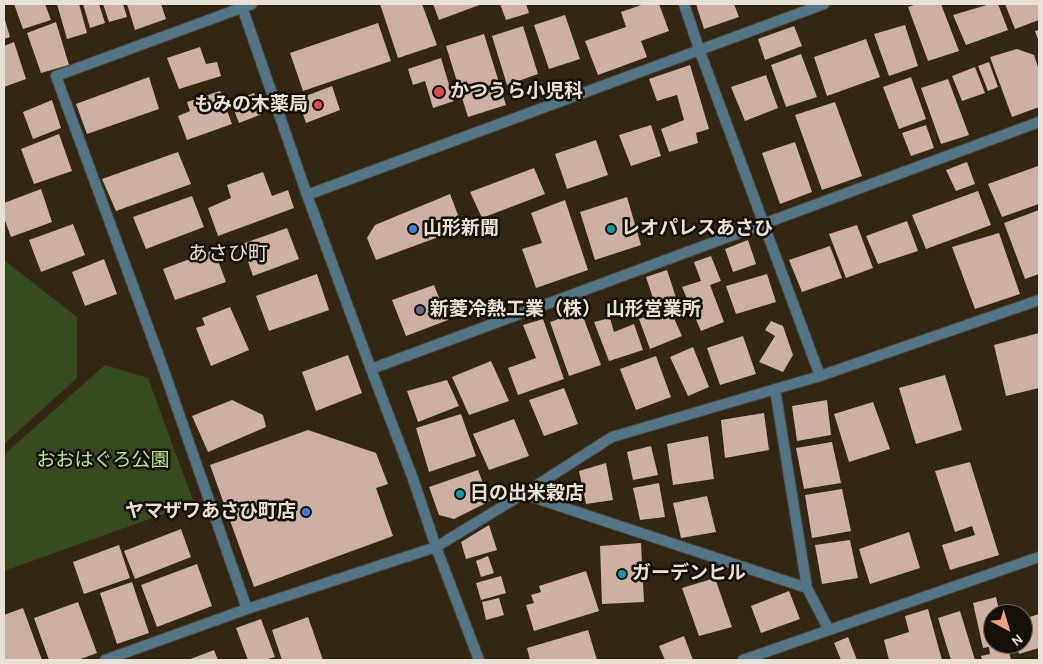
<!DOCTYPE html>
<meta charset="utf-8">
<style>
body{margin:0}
#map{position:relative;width:1043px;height:664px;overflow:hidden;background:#322713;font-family:Karla,sans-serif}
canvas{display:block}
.frame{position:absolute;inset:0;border:5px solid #e8e1d5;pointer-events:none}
.north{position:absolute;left:983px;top:604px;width:50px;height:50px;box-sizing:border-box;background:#161108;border:1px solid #6a645a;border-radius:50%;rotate:141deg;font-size:14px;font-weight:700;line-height:20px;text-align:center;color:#e8e1d5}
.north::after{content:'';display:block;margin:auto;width:18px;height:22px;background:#f2a081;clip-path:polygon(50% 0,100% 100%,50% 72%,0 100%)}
</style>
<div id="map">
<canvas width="1043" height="664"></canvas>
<div class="frame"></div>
<div class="north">N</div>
</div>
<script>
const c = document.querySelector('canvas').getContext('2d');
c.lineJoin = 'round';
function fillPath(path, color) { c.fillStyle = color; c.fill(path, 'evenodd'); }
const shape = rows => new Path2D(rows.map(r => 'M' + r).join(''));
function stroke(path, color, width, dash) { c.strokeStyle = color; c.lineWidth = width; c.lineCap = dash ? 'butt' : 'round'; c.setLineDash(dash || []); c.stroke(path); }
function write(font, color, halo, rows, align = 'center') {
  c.font = font + ' Karla,"Noto Sans JP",sans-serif'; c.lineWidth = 5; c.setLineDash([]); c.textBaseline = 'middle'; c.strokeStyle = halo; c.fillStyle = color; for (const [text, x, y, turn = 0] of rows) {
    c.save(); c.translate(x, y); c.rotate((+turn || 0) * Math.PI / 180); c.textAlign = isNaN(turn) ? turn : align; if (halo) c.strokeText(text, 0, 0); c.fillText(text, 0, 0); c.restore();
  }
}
fillPath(shape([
 [4,260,77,317,77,378,4,444],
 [105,365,148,378,194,503,4,571,4,460,7,452]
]), '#354b1d');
fillPath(shape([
 [14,4,45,4,51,20,23,29],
 [57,4,79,4,87,33,67,39],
 [83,4,99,4,105,23,90,28],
 [103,4,123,4,127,17,109,22],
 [127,4,161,4,166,19,135,30],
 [380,4,422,4,437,45,398,58],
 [433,4,482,4,439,20],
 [500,4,526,4,529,13,506,20],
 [644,4,659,4,669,31,641,41,647,57,598,75,585,41,626,27,621,12],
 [696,4,734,4,739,17,704,29],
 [917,4,941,4,959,51,928,61,908,7],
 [990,4,998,4,1008,30,966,45,953,15],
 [1005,4,1039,4,1039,20,1015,29],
 [565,15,580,59,549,69,534,25],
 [4,17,10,37,4,39],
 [56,22,69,65,41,73,27,33],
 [378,23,391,61,303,91,290,53],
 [905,25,918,66,889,76,874,34],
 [523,26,538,74,507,85,492,36],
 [794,26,802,46,765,60,758,39],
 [1039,30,1039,42,1035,31],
 [484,34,506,105,468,117,446,46],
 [866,39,880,77,827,96,814,57],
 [14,42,26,79,4,87,4,46],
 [200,47,206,64,217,62,221,76,179,89,167,58],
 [1017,49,1034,55,1039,70,1039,107,1012,117,990,57],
 [801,54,817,97,786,107,771,65],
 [441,58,454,101,433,108,425,81,413,85,408,69],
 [989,62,998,87,988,91,978,66],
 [690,65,709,129,696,133,698,143,669,152,661,129,684,120,677,95,657,101,649,79],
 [975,67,985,93,962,101,952,76],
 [766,75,778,108,745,121,731,87],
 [149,77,159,109,87,134,76,104],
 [911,77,926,119,899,129,883,87],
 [948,79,969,135,941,144,921,88],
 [332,86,340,110,306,123,298,99],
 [220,91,232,124,187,140,178,116,190,111,187,102],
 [254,93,262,114,239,123,231,102],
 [52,100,61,128,33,139,23,112],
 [835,102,862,176,822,190,795,115],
 [651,125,661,156,631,166,619,135],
 [926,125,934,148,911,156,902,133],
 [59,134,72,171,34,184,21,149],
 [596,140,608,175,567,189,555,154],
 [795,142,812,192,780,204,762,153],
 [178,152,191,184,116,211,102,179],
 [967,162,975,184,956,191,946,170],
 [1038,166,1039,169,1039,204,1002,217,988,184],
 [534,168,545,194,482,218,470,192],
 [263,172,272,196,288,190,294,208,218,236,208,208,231,198,227,185],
 [41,189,52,222,11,237,4,218,4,203],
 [978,191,991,225,926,249,912,215],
 [450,194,463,228,376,260,367,238,375,225],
 [192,196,204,227,146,249,133,217],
 [627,197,641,245,595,260,580,212],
 [565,200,588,270,536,288,522,249,542,243,531,213],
 [1039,210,1039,274,1025,279,1004,223],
 [907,221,918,251,878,264,866,236],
 [73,224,85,255,41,272,29,240],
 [857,225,873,268,846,278,829,234],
 [287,228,299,259,253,276,242,244],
 [999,233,1020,294,975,309,952,247],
 [748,240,756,264,733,272,725,249],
 [830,246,842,278,802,292,789,260],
 [214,250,226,282,175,300,163,269],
 [711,256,721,281,710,285,724,322,701,331,682,287,701,281,694,262],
 [104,259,117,294,85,306,72,272],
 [667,270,681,313,673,316,682,336,650,349,639,319,658,313,646,277],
 [317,274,329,310,269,331,256,296],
 [767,274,776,302,736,314,726,286],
 [434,285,448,320,406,336,392,300],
 [230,307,249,350,211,366,196,328,205,325,202,318],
 [581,311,601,365,569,376,550,322],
 [610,318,614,332,634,324,643,350,609,361,594,322],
 [543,319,564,379,518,395,508,368,536,358,523,325],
 [771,321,783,326,793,355,783,372,759,362,775,336,765,330],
 [1039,333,1039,388,1006,396,994,345],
 [743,336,756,374,720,385,707,348],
 [693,347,709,387,688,396,670,357],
 [348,355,362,393,316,411,302,372],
 [656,356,671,397,636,410,620,369],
 [491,361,509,401,469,415,452,377],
 [945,375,962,430,916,444,899,388],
 [447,380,459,406,418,422,407,391],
 [564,388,578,424,544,436,529,400],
 [232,400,263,415,266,427,208,452,192,416],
 [827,400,831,435,797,441,792,406],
 [873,402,890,449,849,462,834,414],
 [764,413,769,450,725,458,721,420],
 [461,414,476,456,429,472,416,428],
 [514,419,529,456,489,470,473,434],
 [308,430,376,453,388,484,376,488,393,536,254,587,210,465],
 [708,436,714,479,673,485,667,444],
 [832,442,841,483,804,489,796,448],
 [651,446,658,475,633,480,627,452],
 [970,462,999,555,950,570,942,545,975,535,972,526,955,532,935,471],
 [606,463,613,500,586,504,579,471],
 [478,470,490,501,454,519,439,515,429,487],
 [659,483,665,517,640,520,633,488],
 [842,489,851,531,812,538,805,495],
 [707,496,716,532,681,538,673,503],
 [489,525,497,550,466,559,461,542],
 [181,529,191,557,135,579,124,551],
 [909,532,920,568,870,584,859,549],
 [850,540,858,578,822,584,815,545],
 [641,543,644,602,602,604,600,546],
 [119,545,130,578,84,594,73,562],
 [488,556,494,573,481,577,476,561],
 [197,564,212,606,157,627,141,585],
 [586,571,599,611,534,631,526,605,534,603,531,595,541,592,539,586],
 [501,576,506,593,481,600,476,583],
 [715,578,732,627,699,636,682,588],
 [132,582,149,633,117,644,100,593],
 [789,591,800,619,761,633,751,606],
 [996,597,1000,614,993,614,993,644,1007,644,1011,660,982,660,981,656,990,654,989,647,983,648,973,603],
 [499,598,504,615,486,620,482,602],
 [78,602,97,653,78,660,49,660,34,618],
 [23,608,42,660,4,660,4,615],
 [928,609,942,660,889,660,884,640,909,632,905,616],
 [960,611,975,660,951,660,938,618],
 [1039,614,1039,648,1019,654,1016,644,1023,644,1023,619],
 [308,617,323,660,282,660,272,630],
 [261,619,275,657,265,660,248,660,236,628],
 [588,630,597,660,530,660,527,648],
 [684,636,693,660,665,660,659,646],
 [848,637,857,660,841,660,834,643],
 [214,650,218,660,188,660]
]), '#cbb0a3');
const service = shape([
 [684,4,699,49,820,376],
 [56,76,162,365,247,609],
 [307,195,824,4],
 [371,369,1039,122],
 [775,389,807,588,829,630],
 [523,494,807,588],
 [105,660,247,609,436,547,523,494,612,437,820,376,1039,300]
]);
const minor = shape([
 [241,4,307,195,371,369,412,476,436,547,479,660],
 [56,76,252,4],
 [743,660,1039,557]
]);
stroke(service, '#4f4532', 12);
stroke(minor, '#4f4532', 12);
stroke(service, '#517587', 10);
stroke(minor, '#517587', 10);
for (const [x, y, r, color] of [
 [439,92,6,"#e0444e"],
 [318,105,5,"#e0444e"],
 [413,229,5,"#3f7fe0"],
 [611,229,5,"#0f9aa8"],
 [420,310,5,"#5c6f8a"],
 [460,494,5,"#0f9aa8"],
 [306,512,5,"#3f7fe0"],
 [622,574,5,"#0f9aa8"]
]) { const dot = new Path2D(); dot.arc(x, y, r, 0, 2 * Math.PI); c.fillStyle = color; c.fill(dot); stroke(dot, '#161108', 2); }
write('bold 19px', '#e8e1d5', '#161108', [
 ["かつうら小児科",450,92],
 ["もみの木薬局",308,105,"right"],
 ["山形新聞",423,229],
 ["レオパレスあさひ",621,229],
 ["新菱冷熱工業（株） 山形営業所",430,310],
 ["日の出米穀店",470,494],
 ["ヤマザワあさひ町店",296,512,"right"],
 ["ガーデンヒル",632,574]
], 'left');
write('19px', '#b6e983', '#161108', [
 ["おおはぐろ公園",103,461]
]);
write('20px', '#e8e1d5', '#161108', [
 ["あさひ町",228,254]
]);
</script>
